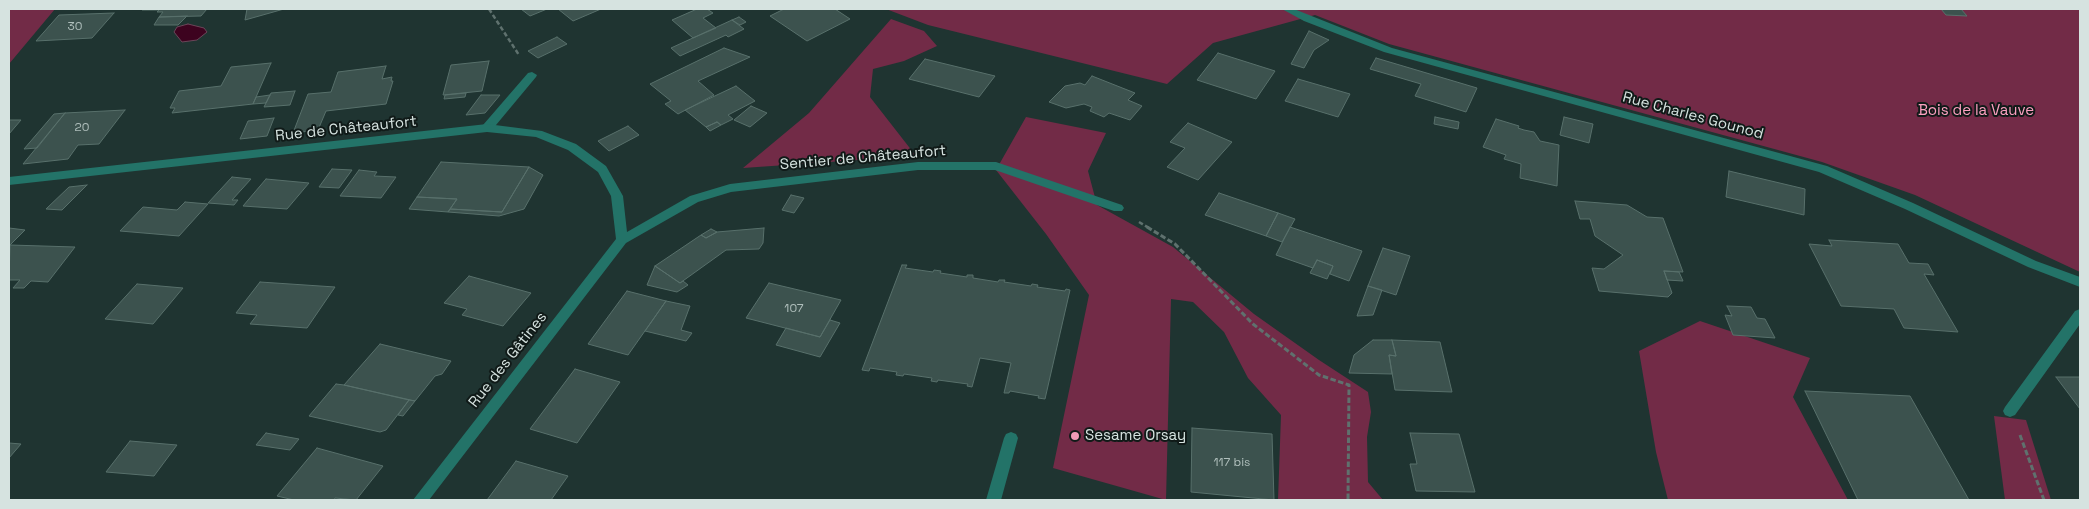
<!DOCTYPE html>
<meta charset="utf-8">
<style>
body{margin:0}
#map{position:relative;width:2089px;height:509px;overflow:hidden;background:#1f3431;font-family:"Space Grotesk",sans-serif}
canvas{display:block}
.frame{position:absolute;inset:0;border:10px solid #d6e3e0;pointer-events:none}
</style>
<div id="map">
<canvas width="2089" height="509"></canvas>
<div class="frame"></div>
</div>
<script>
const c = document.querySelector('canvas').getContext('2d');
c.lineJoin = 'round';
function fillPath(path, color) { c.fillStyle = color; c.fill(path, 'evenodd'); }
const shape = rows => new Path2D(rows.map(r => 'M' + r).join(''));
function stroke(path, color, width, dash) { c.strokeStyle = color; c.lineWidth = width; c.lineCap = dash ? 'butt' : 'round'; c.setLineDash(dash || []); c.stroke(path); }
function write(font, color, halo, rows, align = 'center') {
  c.font = font + ' "Space Grotesk",sans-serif'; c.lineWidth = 4; c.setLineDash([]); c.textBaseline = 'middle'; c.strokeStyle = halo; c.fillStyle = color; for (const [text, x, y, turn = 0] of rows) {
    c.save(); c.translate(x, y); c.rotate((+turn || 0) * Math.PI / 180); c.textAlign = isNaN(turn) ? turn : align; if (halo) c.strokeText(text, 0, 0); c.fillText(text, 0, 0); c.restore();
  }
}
fillPath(shape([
 [9,9,55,9,9,64],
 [886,9,2080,9,2080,272,1915,195,1822,162,1389,44,1315,15,1213,43,1167,84,928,25],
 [891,19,924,31,937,46,904,61,873,69,870,97,916,156,743,168,809,113],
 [1026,117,1106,133,1088,171,1097,205,1173,247,1254,314,1319,360,1368,392,1371,412,1367,437,1368,482,1383,500,1278,500,1281,415,1248,378,1224,332,1193,302,1171,299,1166,500,1053,468,1089,295,1046,234,996,170],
 [1700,321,1810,358,1793,397,1848,500,1668,500,1656,452,1639,351],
 [1994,416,2026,420,2051,500,2005,500]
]), '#722b47');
const water = shape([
 [188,24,204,28,207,32,197,40,182,42,174,32,177,27,188,24]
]);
fillPath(water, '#3d031f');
stroke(water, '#6b4659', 1);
const building = shape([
 [143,9,207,9,201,16,159,17,163,12,157,12,159,10,142,10,143,9],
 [247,9,284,9,245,20,247,9],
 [521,9,547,9,530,16,521,9],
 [558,9,601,9,573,21,558,9],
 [697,9,707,9,713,13,703,18,716,28,693,38,672,20,697,9],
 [784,9,835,9,850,19,807,41,770,16,784,9],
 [1941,9,1961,9,1967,16,1946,15,1941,9],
 [114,13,92,38,36,41,59,15,114,13],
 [187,16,178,25,154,25,159,17,187,16],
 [739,17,746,22,740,25,732,20,739,17],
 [732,20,744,29,728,37,726,35,680,56,671,48,732,20],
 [1309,31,1329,40,1314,50,1304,68,1291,64,1309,31],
 [557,37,567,44,538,58,528,51,557,37],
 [724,48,750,57,698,81,714,95,678,114,665,104,671,101,650,84,724,48],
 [1218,53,1275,71,1256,99,1197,80,1218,53],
 [1376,58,1477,88,1466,112,1415,96,1421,84,1370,69,1376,58],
 [925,59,995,76,979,97,909,79,925,59],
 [489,61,482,91,443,95,451,65,489,61],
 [271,63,253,104,172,113,175,108,170,108,179,91,221,86,231,67,271,63],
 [386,66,382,79,392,77,391,81,393,81,386,104,326,111,318,130,293,133,308,94,331,92,338,72,386,66],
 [1092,76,1135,93,1128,100,1142,106,1130,120,1109,113,1104,117,1090,111,1092,107,1084,104,1066,108,1049,102,1065,86,1080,83,1085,85,1092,76],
 [1298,79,1350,94,1338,117,1285,101,1298,79],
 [736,86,755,101,728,115,733,119,721,125,717,122,706,127,685,110,736,86],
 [295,91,290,105,264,107,271,93,295,91],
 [466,93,465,97,444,99,445,95,466,93],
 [270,95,266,103,253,104,256,97,270,95],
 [481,95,500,95,485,113,466,115,481,95],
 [751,106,767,113,750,127,734,120,751,106],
 [125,110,99,144,78,145,68,159,23,164,65,113,125,110],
 [65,113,37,148,24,149,54,114,65,113],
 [1435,117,1459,122,1458,129,1434,124,1435,117],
 [1564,117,1593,124,1589,143,1560,135,1564,117],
 [274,118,267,136,240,139,248,121,274,118],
 [1496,119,1519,126,1518,128,1524,130,1534,132,1540,141,1559,145,1557,186,1520,178,1521,164,1504,159,1506,155,1483,147,1496,119],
 [9,120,21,120,9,134,9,120],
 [717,122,721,125,710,131,706,127,717,122],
 [1188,123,1232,142,1198,180,1167,167,1185,148,1170,142,1188,123],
 [628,126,639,135,609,151,598,141,628,126],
 [441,162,529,167,502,212,450,209,457,199,417,197,441,162],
 [529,167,543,175,524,209,499,216,448,212,450,209,502,212,529,167],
 [332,169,352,170,339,188,319,187,332,169],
 [359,170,377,172,374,176,396,177,381,198,340,196,359,170],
 [1729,171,1805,189,1804,215,1726,197,1729,171],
 [232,177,251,179,232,200,238,200,234,205,208,203,232,177],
 [266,179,309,183,287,209,243,206,266,179],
 [87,185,62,210,46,209,69,187,87,185],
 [1219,193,1278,213,1266,236,1205,215,1219,193],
 [791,195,804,198,794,213,782,210,791,195],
 [417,197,457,199,448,212,409,209,417,197],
 [1575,201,1627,205,1647,217,1663,218,1683,272,1664,271,1672,293,1668,297,1599,291,1592,268,1604,269,1623,255,1595,236,1590,219,1580,219,1575,201],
 [185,202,208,204,179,236,120,231,143,207,177,210,185,202],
 [1278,213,1295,219,1282,242,1266,236,1278,213],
 [1290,227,1362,251,1349,281,1330,274,1333,266,1317,260,1313,268,1276,255,1290,227],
 [9,228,25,230,9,246,9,228],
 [764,228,763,243,759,249,726,250,680,283,655,266,701,235,706,238,717,232,764,228],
 [711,229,717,232,706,238,701,235,711,229],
 [1829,240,1898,244,1909,263,1928,264,1934,275,1924,274,1958,332,1904,328,1894,309,1841,306,1809,244,1832,246,1829,240],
 [10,245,75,247,48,282,31,281,24,288,13,288,20,280,9,280,10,245],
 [1383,248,1410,256,1396,295,1368,286,1383,248],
 [1317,260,1333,266,1327,279,1310,273,1317,260],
 [902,265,907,265,905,268,933,272,934,270,941,271,940,273,967,277,967,275,973,275,973,278,998,282,999,280,1005,280,1004,282,1031,286,1032,284,1038,285,1037,287,1065,291,1066,289,1070,290,1045,399,1038,398,1039,396,1010,391,1009,393,1004,393,1011,363,980,358,972,387,967,386,968,384,938,380,937,382,931,381,932,378,904,374,903,376,896,375,897,372,870,368,869,371,862,370,902,265],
 [655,266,680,283,683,281,688,285,677,292,647,285,655,266],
 [1664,271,1679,272,1683,281,1667,280,1664,271],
 [469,276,531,293,503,326,462,315,467,309,444,303,469,276],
 [260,282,335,287,307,328,250,324,257,315,236,313,260,282],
 [769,283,841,300,820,337,746,318,769,283],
 [137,284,183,288,153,324,105,319,137,284],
 [1368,286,1382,290,1373,315,1357,316,1368,286],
 [627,291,666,301,628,355,588,344,627,291],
 [666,301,690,306,681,330,692,333,686,341,645,331,666,301],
 [1727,306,1751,307,1757,318,1765,319,1775,338,1733,335,1725,315,1732,316,1727,306],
 [830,320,840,323,820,357,776,345,786,328,820,337,830,320],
 [1373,340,1392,340,1396,356,1389,355,1392,374,1349,373,1354,355,1373,340],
 [1392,340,1440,342,1452,392,1395,390,1389,355,1396,356,1392,340],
 [380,344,451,361,442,374,435,376,415,401,344,385,380,344],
 [575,369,620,382,577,443,530,429,575,369],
 [2056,377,2080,377,2080,409,2056,377],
 [336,384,344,385,409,400,386,430,380,432,309,416,336,384],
 [1805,391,1910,396,1969,500,1858,500,1805,391],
 [409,400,415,401,403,416,398,415,409,400],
 [1192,428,1272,434,1274,500,1191,492,1192,428],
 [266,433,299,439,290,450,256,445,266,433],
 [1410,433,1459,434,1475,492,1416,491,1410,464,1417,464,1410,433],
 [130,441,177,445,154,476,106,472,130,441],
 [9,443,21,444,9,458,9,443],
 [317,448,383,466,356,500,335,498,334,500,294,500,277,496,317,448],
 [516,461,568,476,551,500,487,500,516,461]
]);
fillPath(building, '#3c524e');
stroke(building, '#58706b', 1);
stroke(shape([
 [489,9,519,55],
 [1139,222,1149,228]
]), '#5f716e', 2.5, [4.5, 2.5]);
stroke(shape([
 [1147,227,1175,244,1253,324,1319,375,1349,385,1348,500],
 [2020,435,2044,500]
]), '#5f716e', 3, [5.5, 2.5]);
fillPath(shape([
 [532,72,537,75,536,77,491,131,483,131,481,128,483,125,528,73,532,72],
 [2080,309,2080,324,2015,415,2010,417,2005,415,2003,411,2005,407,2075,311,2080,309],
 [1011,432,1016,434,1018,438,1001,500,986,500,1004,438,1006,434,1011,432]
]), '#237368');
fillPath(shape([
 [1282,9,1294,9,1392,48,1827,166,1913,203,2036,261,2080,277,2080,287,2028,267,1905,209,1819,172,1384,52,1304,21,1282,9],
 [487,124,542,131,576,144,606,166,623,196,627,232,690,196,730,184,918,162,996,162,1122,205,1124,208,1122,211,1114,211,995,170,918,170,731,192,698,202,626,243,429,500,413,500,616,239,611,196,598,172,568,150,536,137,487,132,9,185,9,177,487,124]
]), '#237368');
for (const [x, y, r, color] of [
 [1075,436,5,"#f09ab7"]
]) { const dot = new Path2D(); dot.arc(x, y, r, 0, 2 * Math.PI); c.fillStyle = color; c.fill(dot); stroke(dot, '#101a18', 2); }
write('12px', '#b0bfbc', null, [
 ["30",75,27],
 ["20",82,128],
 ["107",794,309],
 ["117 bis",1232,463]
]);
write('15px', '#fca0c0', '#101a18', [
 ["Bois de la Vauve",1976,111]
]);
write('15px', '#d6e3e0', '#101a18', [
 ["Rue Charles Gounod",1693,116,15],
 ["Rue de Châteaufort",346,129,-6],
 ["Sentier de Châteaufort",863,158,-5],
 ["Rue des Gâtines",508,360,-52]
]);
write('15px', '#d6e3e0', '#101a18', [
 ["Sesame Orsay",1085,436]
], 'left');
</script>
